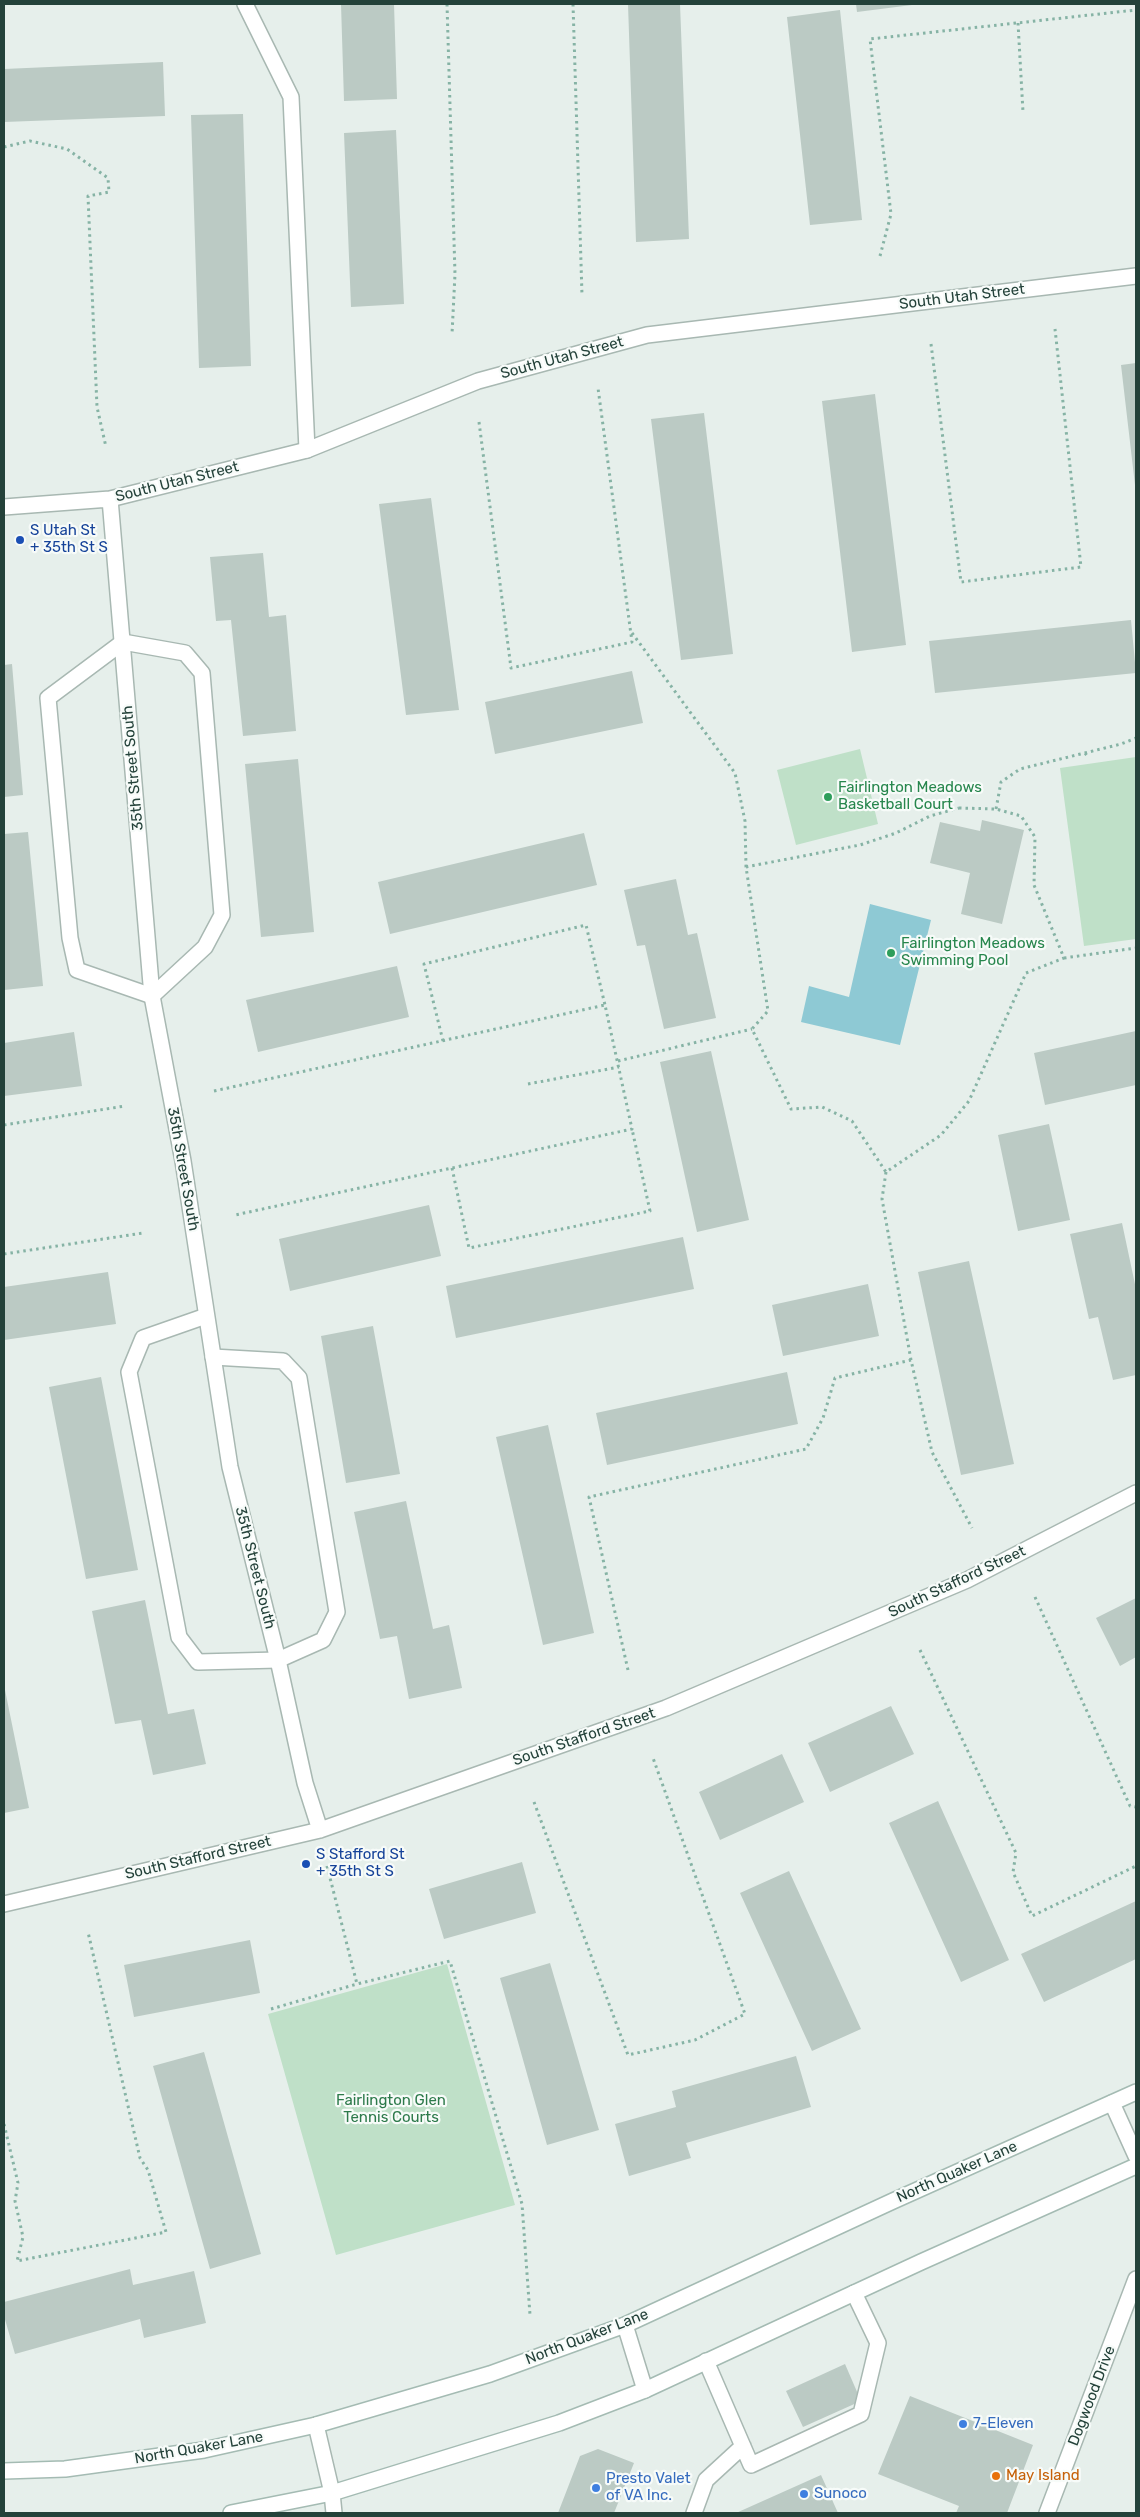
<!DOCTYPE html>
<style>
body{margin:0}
#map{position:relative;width:1140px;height:2517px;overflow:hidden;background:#e6efeb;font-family:Rubik,sans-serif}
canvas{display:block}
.frame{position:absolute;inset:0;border:5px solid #24423a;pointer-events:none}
</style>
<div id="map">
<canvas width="1140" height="2517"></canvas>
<div class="frame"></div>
</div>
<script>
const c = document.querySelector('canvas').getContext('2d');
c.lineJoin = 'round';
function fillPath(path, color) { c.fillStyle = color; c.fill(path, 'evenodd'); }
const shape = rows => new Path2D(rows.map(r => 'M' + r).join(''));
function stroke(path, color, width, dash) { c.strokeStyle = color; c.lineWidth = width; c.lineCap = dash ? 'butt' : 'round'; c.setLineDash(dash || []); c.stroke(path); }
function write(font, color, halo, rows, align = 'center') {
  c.font = font + ' Rubik,sans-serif'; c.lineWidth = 4.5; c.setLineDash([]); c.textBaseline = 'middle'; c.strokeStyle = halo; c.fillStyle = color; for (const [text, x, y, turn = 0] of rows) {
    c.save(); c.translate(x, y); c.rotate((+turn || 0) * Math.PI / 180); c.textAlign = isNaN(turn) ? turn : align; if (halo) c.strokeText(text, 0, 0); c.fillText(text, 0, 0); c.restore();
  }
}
fillPath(shape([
 [860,749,878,824,796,845,777,770],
 [1136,757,1136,939,1084,946,1060,768],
 [447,1964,515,2205,336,2255,268,2014]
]), '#bfe0c8');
fillPath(shape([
 [870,904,931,920,900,1045,801,1022,809,986,849,997]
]), '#8ec9d4');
fillPath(shape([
 [341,4,394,4,397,99,344,101],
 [628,4,680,4,689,239,636,242],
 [856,4,912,4,912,5,857,12],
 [840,10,862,220,810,225,787,17],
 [163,62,165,116,4,122,4,69],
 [243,114,251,366,199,368,191,115],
 [396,130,404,304,351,307,344,133],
 [1136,363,1136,485,1135,485,1121,365],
 [875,394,906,645,852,652,822,401],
 [704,413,733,654,681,660,651,419],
 [431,498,459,710,406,715,379,504],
 [263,553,269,617,286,615,296,731,243,736,231,620,216,621,210,557],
 [1131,620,1136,673,935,693,929,641],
 [12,664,23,795,4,797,4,665],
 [632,671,643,723,495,754,485,702],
 [298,759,314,932,261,937,245,764],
 [982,820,1024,830,1002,924,961,914,970,873,930,863,940,822,980,831],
 [28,832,43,986,4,990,4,834],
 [584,833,597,885,390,934,378,882],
 [676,879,688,935,697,933,716,1018,664,1029,645,945,637,946,624,890],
 [397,966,409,1017,258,1052,246,1000],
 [1136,1031,1136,1085,1045,1105,1034,1053],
 [74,1032,82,1086,4,1096,4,1043],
 [711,1051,749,1220,697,1232,660,1062],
 [1049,1124,1070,1220,1018,1231,998,1135],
 [429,1205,441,1256,290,1291,279,1239],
 [1122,1223,1136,1289,1136,1375,1113,1380,1098,1317,1089,1319,1070,1234],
 [683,1237,694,1289,456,1338,446,1286],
 [969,1261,1014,1464,961,1475,918,1272],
 [108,1272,116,1324,4,1340,4,1287],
 [868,1284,879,1336,783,1356,772,1305],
 [373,1326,400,1474,346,1483,321,1336],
 [787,1372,798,1424,607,1465,596,1413],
 [101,1377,138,1570,86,1579,49,1387],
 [548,1425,594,1633,543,1645,496,1437],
 [406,1501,433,1629,449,1625,462,1688,409,1699,397,1636,380,1639,354,1512],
 [1136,1598,1136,1657,1120,1666,1096,1618],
 [145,1600,168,1714,194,1709,206,1764,153,1775,141,1720,115,1724,92,1611],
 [4,1685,29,1808,4,1813],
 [891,1706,914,1754,830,1792,808,1743],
 [782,1754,804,1802,720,1840,699,1792],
 [938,1801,1009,1960,961,1982,889,1823],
 [522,1862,536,1913,444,1939,429,1889],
 [789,1871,861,2029,812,2051,740,1893],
 [1136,1901,1136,1959,1044,2002,1021,1954],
 [250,1940,260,1993,134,2017,124,1965],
 [550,1963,599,2130,547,2145,500,1978],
 [204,2052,261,2254,210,2269,153,2066],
 [796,2056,811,2107,686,2143,691,2158,629,2176,615,2124,676,2107,672,2091],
 [130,2269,133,2285,194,2271,206,2323,144,2338,140,2319,15,2354,4,2316,4,2302],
 [845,2364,861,2401,803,2427,786,2391],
 [910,2396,1033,2445,1007,2513,956,2513,959,2506,878,2474],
 [598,2449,634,2463,614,2513,558,2513,580,2456],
 [821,2475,838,2513,736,2513]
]), '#bbcac4');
const service = shape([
 [245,4,291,97,307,450],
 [123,642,185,653,202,673,222,915,205,947,152,996,77,970,70,938,48,698,123,642],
 [206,1316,143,1338,129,1372,179,1637,198,1662,278,1660,323,1640,337,1612,299,1378,283,1361,213,1357],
 [625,2325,645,2390],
 [706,2361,751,2465,861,2414,878,2343,854,2293],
 [316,2425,332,2493,334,2513],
 [694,2513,706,2480,743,2446]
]);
const minor = shape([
 [110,499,152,996,183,1161,230,1467,278,1660,305,1783,320,1830],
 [4,507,110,499,307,450,478,381,647,335,1136,276],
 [4,1904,320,1830,666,1708,967,1580,1136,1493],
 [1112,2103,1136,2156],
 [1047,2513,1136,2279]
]);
const secondary = shape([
 [4,2471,65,2469,204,2450,316,2425,490,2374,625,2325,893,2201,1136,2092],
 [231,2513,332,2493,559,2423,645,2390,921,2262,1136,2166]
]);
stroke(service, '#a8b8b2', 18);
stroke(minor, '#a8b8b2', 18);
stroke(secondary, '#a4bbb3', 18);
stroke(shape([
 [447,4,455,274,452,334],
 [573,4,582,295],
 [1018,23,1023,112],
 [4,147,30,141,67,149,108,178,109,192,88,196,97,407,106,447],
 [880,256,891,214,870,39,1136,10],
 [931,344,961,582,1081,567,1055,329],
 [479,422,511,668,632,642,598,388],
 [632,633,735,773,745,821,746,867],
 [1085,753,1089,758],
 [959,808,996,809,1021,816,1035,837,1034,885,1064,958,1026,973,969,1101,941,1135,886,1172,852,1121,822,1107,791,1109,752,1029,768,1011,746,867,860,845,896,833,930,816,959,808],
 [996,809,1001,782,1020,769,1121,744,1136,738],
 [1064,958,1136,948],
 [443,1041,424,964,586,925,605,1005],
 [618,1061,752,1029],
 [528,1084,619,1067],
 [214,1091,605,1005,632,1129,235,1215],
 [4,1125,125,1106],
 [452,1168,469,1248,650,1211,632,1129],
 [886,1172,882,1199,911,1360],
 [4,1254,143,1233],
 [1035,1597,1130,1806,1136,1807],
 [920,1650,1016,1853,1013,1872,1032,1916,1136,1866],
 [628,1670,589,1497,806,1449,823,1418,835,1378,911,1360,932,1452,972,1528],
 [534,1802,628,2055,695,2040,745,2014,653,1758],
 [327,1866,357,1984,450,1961,522,2204,530,2315],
 [271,2009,357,1984],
 [4,2124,18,2183,15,2201,23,2237,17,2261,166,2232,148,2170,140,2158,88,1932]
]), '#86b3a5', 3, [2.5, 4]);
stroke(service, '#fff', 15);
stroke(minor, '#fff', 15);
stroke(secondary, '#fff', 15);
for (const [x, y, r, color] of [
 [20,540,5,"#1a4fb4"],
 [828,797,5,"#2e9e5b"],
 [891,953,5,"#2e9e5b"],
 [306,1864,5,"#1a4fb4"],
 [963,2424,5,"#3f7fe0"],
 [996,2476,5,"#e8710a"],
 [596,2488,5,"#3f7fe0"],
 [804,2494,5,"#3f7fe0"]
]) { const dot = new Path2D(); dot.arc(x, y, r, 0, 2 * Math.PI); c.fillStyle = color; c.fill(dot); stroke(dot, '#f7fbf9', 2); }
write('15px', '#24423a', '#f7fbf9', [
 ["South Utah Street",962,297,-7],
 ["South Utah Street",562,358,-15],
 ["South Utah Street",177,482,-14],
 ["35th Street South",133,768,-95],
 ["35th Street South",183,1169,80],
 ["35th Street South",255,1568,76],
 ["South Stafford Street",957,1582,-25],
 ["South Stafford Street",584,1737,-19],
 ["South Stafford Street",198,1858,-13],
 ["North Quaker Lane",957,2172,-24],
 ["North Quaker Lane",587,2337,-21],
 ["Dogwood Drive",1092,2396,-69],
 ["North Quaker Lane",199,2448,-10]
]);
write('15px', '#164399', '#f7fbf9', [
 ["S Utah St",30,531],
 ["+ 35th St S",30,548],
 ["S Stafford St",316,1855],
 ["+ 35th St S",316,1872]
], 'left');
write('15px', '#27864d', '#f7fbf9', [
 ["Fairlington Meadows",838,788],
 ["Basketball Court",838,805],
 ["Fairlington Meadows",901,944],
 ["Swimming Pool",901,961]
], 'left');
write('15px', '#2d7a4b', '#f7fbf9', [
 ["Fairlington Glen",391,2101],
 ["Tennis Courts",391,2118]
]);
write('15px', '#366cbe', '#f7fbf9', [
 ["7-Eleven",973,2424],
 ["Presto Valet",606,2479],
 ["of VA Inc.",606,2496],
 ["Sunoco",814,2494]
], 'left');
write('15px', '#c56008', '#f7fbf9', [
 ["May Island",1006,2476]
], 'left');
</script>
